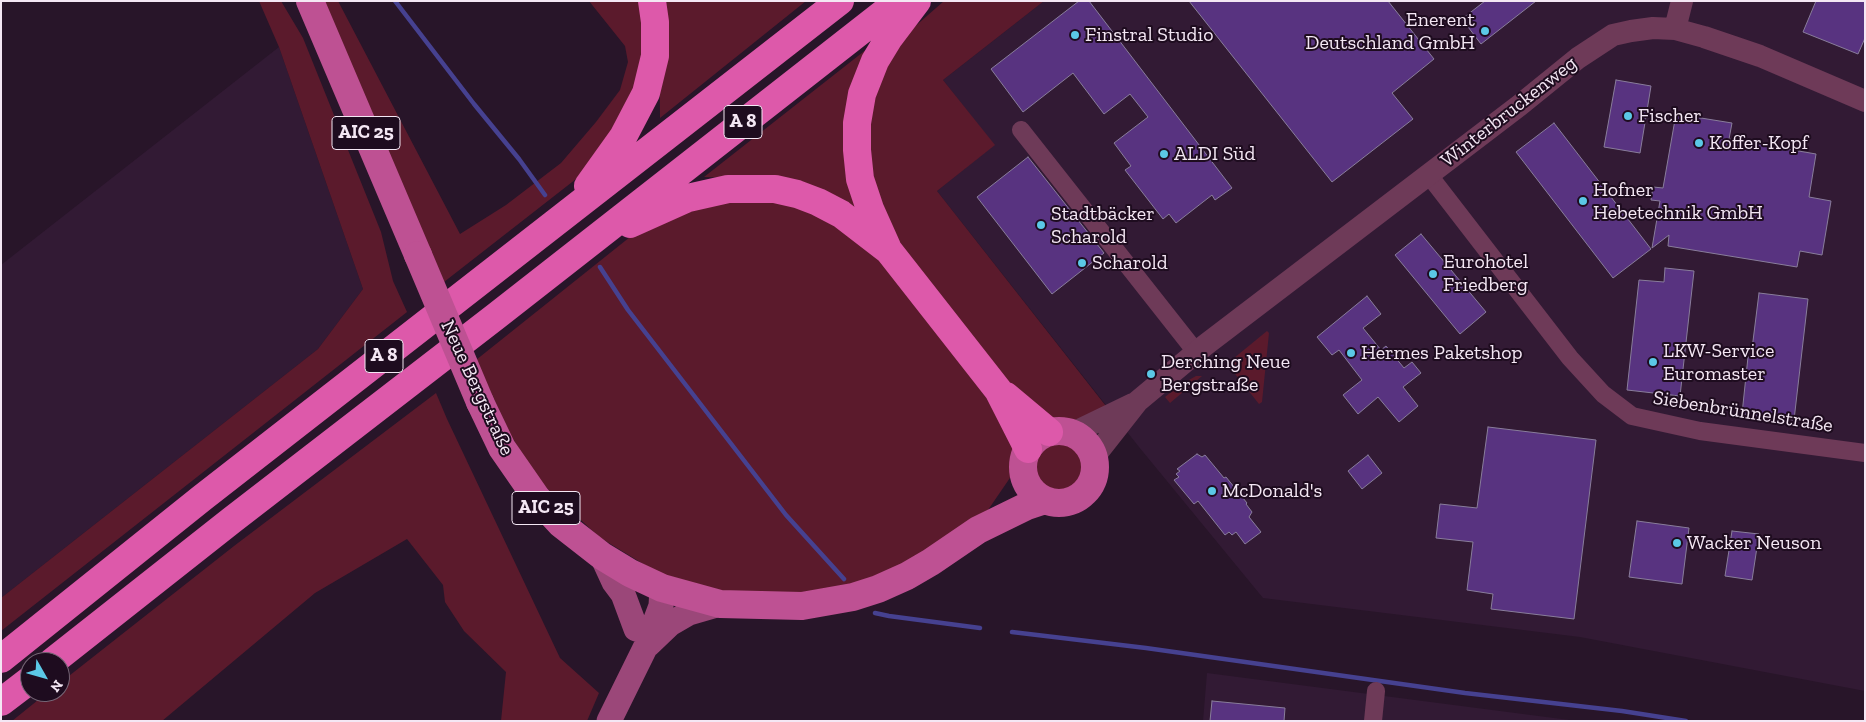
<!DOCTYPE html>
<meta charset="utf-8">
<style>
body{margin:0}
#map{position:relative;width:1866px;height:722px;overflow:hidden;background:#281529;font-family:"Zilla Slab",serif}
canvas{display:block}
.frame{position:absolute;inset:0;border:2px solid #f4e7f4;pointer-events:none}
.north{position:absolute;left:20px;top:652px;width:50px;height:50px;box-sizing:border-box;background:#1e0c1f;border:1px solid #746474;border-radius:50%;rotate:128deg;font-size:14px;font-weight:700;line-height:20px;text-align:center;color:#f4e7f4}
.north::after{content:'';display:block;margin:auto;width:18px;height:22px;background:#5bc8e6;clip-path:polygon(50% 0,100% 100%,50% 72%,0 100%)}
</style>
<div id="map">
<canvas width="1866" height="722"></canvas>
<div class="frame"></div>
<div class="north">N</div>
</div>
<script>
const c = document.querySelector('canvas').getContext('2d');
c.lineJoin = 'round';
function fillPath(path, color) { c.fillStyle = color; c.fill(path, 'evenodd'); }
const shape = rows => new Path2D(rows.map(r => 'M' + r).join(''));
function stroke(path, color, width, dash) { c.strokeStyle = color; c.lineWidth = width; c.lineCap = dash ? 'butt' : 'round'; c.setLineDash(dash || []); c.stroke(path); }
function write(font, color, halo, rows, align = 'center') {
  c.font = font + ' "Zilla Slab",serif'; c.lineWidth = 4; c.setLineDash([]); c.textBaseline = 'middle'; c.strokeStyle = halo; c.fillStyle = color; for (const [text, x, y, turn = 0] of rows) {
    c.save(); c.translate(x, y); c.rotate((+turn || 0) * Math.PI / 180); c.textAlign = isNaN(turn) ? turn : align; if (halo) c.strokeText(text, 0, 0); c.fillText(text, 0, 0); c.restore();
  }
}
fillPath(shape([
 [1044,1,1865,1,1865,691,1580,637,1263,598,1139,447,937,191,994,145,943,80],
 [279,47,363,289,318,349,1,598,1,265],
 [1207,673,1577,721,1203,721]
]), '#321a34');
fillPath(shape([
 [259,1,281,1,303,38,381,232,393,281,407,312,1,631,1,598,318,349,363,289,279,47],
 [323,1,338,1,460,234,506,205,561,163,596,122,620,90,628,62,625,46,589,1,645,1,640,90,585,172,444,282],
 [659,1,806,1,660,118],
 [944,1,1044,1,943,80,995,145,937,191,1109,410,1077,424,1057,424,1008,386,893,242,870,192,870,105,882,64,912,29],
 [872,45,861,216,761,179,704,177],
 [798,201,877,254,991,400,1014,442,1014,472,988,510,888,574,819,595,736,595,658,573,599,537,535,477,509,432,476,360,635,233,694,202],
 [1267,331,1269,333,1262,402,1259,404,1228,365,1228,363],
 [1196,376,1202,376,1170,403,1165,397,1180,385],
 [436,393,447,419,560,658,599,693,587,721,501,721,506,672,464,631,445,602,443,585,407,539,315,593,162,721,12,721,48,692,60,692,60,683,234,546],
 '1032 469a27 27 0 1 1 54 0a27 27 0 1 1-54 0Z'
]), '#5b1a2c');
stroke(shape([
 [395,1,474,104,519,159,545,195],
 [600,267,628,310,786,515,844,579],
 [875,613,889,616,980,628],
 [1012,632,1146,648,1465,693,1622,711,1686,721]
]), '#464190', 4.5);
const building = shape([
 [1079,1,1089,1,1232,188,1215,200,1212,195,1176,223,1169,214,1163,219,1125,170,1131,166,1114,143,1148,117,1130,94,1104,114,1073,73,1023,112,991,69,1079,1],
 [1189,1,1388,1,1434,59,1392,93,1413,119,1332,182,1189,1],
 [1485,1,1536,1,1481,44,1462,19,1485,1],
 [1816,1,1865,1,1865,38,1858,54,1803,32,1816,1],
 [1616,80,1651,86,1640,153,1604,147,1616,80],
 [1676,114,1732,123,1729,139,1816,154,1809,197,1831,201,1822,255,1800,251,1797,267,1668,246,1669,235,1652,248,1660,201,1651,200,1653,187,1663,188,1676,114],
 [1554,123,1651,249,1613,278,1516,152,1554,123],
 [1028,157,1104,253,1052,294,977,197,1028,157],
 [1421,234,1486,312,1460,334,1395,255,1421,234],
 [1665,268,1694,271,1680,396,1627,390,1639,280,1664,282,1665,268],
 [1759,293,1808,299,1794,420,1742,414,1748,357,1751,357,1759,293],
 [1367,296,1381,314,1363,328,1381,350,1386,346,1404,368,1412,362,1421,373,1403,387,1418,406,1399,422,1378,397,1358,414,1343,395,1362,380,1339,350,1332,355,1317,337,1367,296],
 [1488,427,1596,440,1574,619,1491,609,1493,594,1467,590,1473,542,1436,538,1440,504,1477,508,1488,427],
 [1197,454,1202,457,1205,455,1224,478,1226,477,1247,503,1246,504,1252,512,1249,517,1261,532,1245,544,1236,532,1232,535,1229,532,1225,535,1198,501,1194,504,1174,480,1179,477,1176,474,1180,471,1177,469,1197,454],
 [1368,455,1382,473,1362,489,1348,471,1368,455],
 [1637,521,1689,528,1682,584,1629,577,1637,521],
 [1732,531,1759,534,1752,580,1725,576,1732,531],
 [1212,701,1285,708,1284,721,1210,721,1212,701]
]);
fillPath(building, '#583380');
stroke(building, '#897d9b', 1);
stroke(shape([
 [1021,130,1196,352],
 [1428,174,1570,358,1603,394,1632,416,1700,431,1865,453],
 [1373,721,1376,691]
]), '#6e3a58', 18);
stroke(shape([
 [1675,29,1682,1],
 [1073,433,1133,404],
 [1094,457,1138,401,1204,346,1520,105,1578,58,1613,35,1631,31,1653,28,1675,29,1704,37,1760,56,1865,101]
]), '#6e3a58', 22);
stroke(shape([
 [602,556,614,582,623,594,636,629],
 [648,645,670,624,689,613,720,604],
 [609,721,646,646,661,606,662,588]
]), '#9b4779', 25);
stroke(shape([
 [310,1,418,255],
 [480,402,502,448,536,497,561,524,602,556,630,573,662,588,720,604,802,606,853,597,878,589,907,576,931,562,978,530,1027,506,1045,500],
 '1023 467a36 36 0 1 1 72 0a36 36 0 1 1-72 0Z'
]), '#be5193', 28);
stroke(shape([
 [588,186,623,137,646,93,655,56,655,22,652,1],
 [630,224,688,198,728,189,775,189,797,194,818,202,841,214,889,251,998,390,1028,449],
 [887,247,870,209,860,179,857,150,857,123,862,94,875,61,889,38,917,1],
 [1006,396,1049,432],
 [1,659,202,498,840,1],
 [52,662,232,520,495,317,899,1],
 [1,702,30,680]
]), '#dd59aa', 28);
stroke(shape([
 [418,255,480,402]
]), '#be5193', 28);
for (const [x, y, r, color] of [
 [1485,31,5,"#5bc8e6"],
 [1075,35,5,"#5bc8e6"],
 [1628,116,5,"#5bc8e6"],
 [1699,143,5,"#5bc8e6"],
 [1164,154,5,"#5bc8e6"],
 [1583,201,5,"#5bc8e6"],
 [1041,225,5,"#5bc8e6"],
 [1082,263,5,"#5bc8e6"],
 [1433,274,5,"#5bc8e6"],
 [1351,353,5,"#5bc8e6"],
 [1653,362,5,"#5bc8e6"],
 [1151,374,5,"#5bc8e6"],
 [1212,491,5,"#5bc8e6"],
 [1677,543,5,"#5bc8e6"]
]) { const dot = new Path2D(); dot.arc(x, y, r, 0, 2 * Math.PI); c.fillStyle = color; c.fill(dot); stroke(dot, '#1e0c1f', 2); }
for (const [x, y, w] of [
 [743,122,38],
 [366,133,68],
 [384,356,38],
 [546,508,68]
]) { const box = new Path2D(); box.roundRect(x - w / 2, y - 16.5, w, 33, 4); c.fillStyle = '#1e0c1f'; c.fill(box); stroke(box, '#f4e7f4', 1); }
write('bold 19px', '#f4e7f4', null, [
 ["A 8",743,122],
 ["AIC 25",366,133],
 ["A 8",384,356],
 ["AIC 25",546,508]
]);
write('20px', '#f4e7f4', '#1e0c1f', [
 ["Enerent",1475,20,"right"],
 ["Deutschland GmbH",1475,43,"right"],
 ["Finstral Studio",1085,35],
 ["Fischer",1638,116],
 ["Koffer-Kopf",1709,143],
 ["ALDI Süd",1174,154],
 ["Hofner",1593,190],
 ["Hebetechnik GmbH",1593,213],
 ["Stadtbäcker",1051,214],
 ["Scharold",1051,237],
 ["Eurohotel",1443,262],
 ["Friedberg",1443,285],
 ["Scharold",1092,263],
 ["LKW-Service",1663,351],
 ["Euromaster",1663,374],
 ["Hermes Paketshop",1361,353],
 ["Derching Neue",1161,362],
 ["Bergstraße",1161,385],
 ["McDonald's",1222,491],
 ["Wacker Neuson",1687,543]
], 'left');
write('20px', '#f4e7f4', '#1e0c1f', [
 ["Winterbruckenweg",1509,112,-38],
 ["Neue Bergstraße",477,388,65],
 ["Siebenbrünnelstraße",1743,412,9]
]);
</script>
